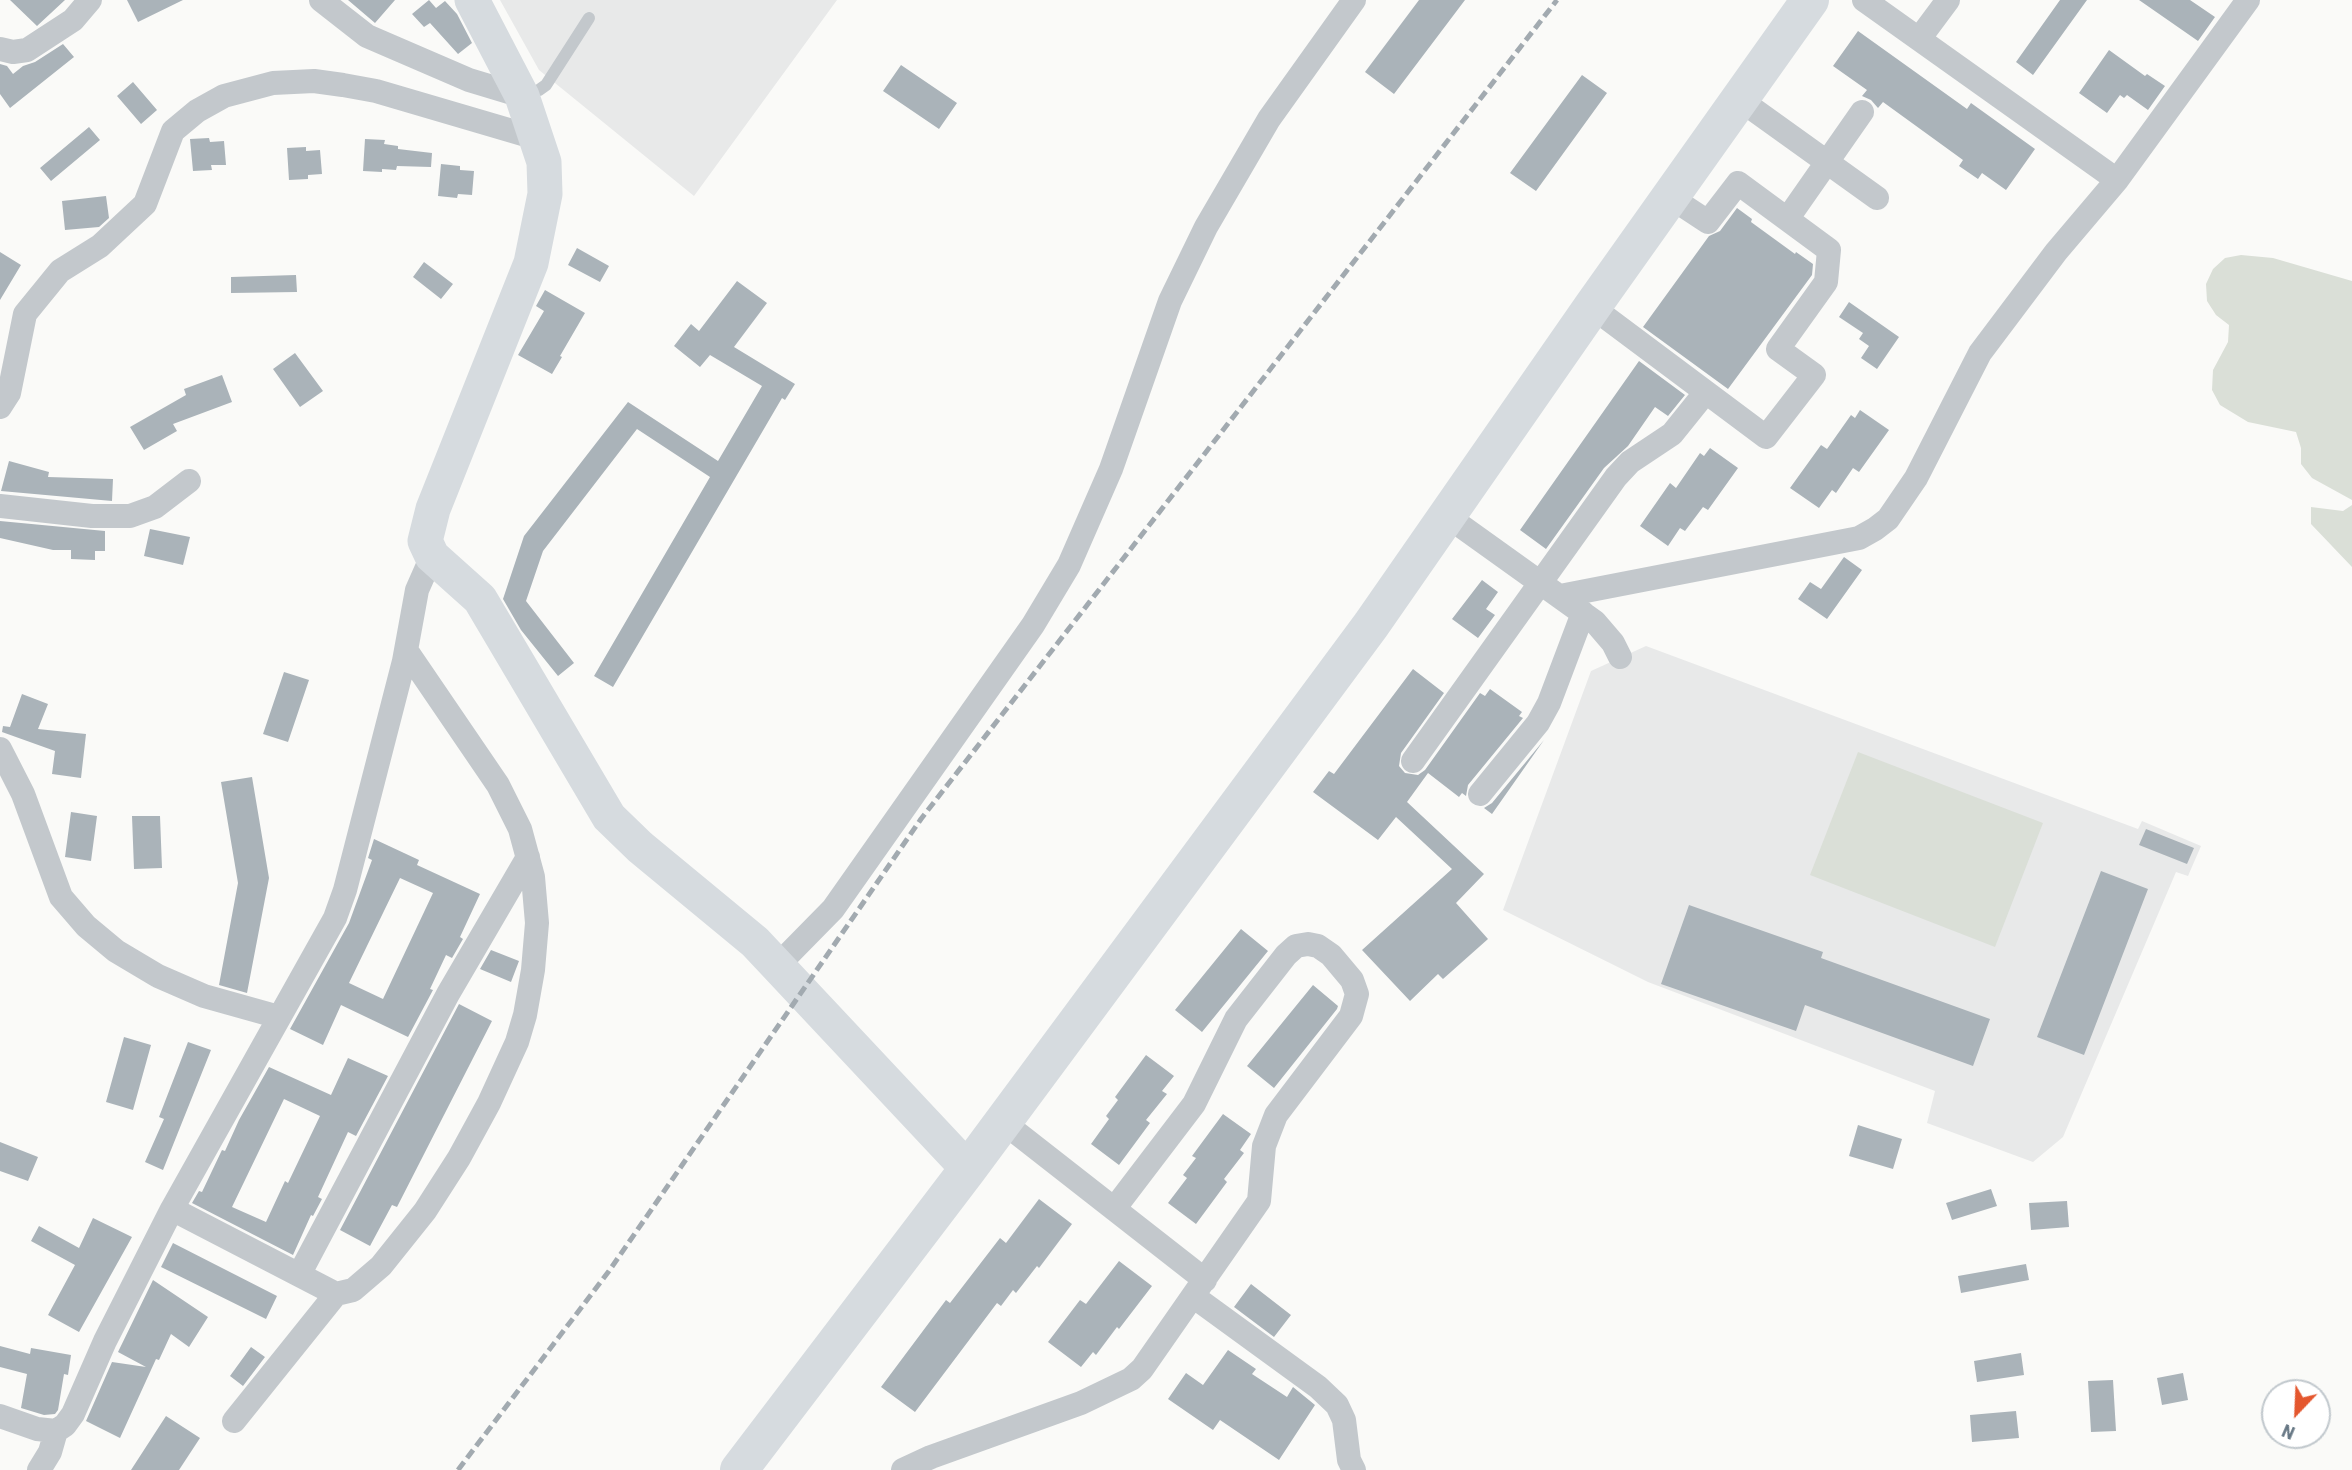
<!DOCTYPE html>
<style>
body{margin:0}
#map{position:relative;width:2352px;height:1470px;overflow:hidden;background:#fafaf8;font-family:"Roboto Condensed",sans-serif}
canvas{display:block}
.north{position:absolute;left:2261px;top:1379px;width:70px;height:70px;box-sizing:border-box;background:#fff;border:2px solid #c1c8cd;border-radius:50%;rotate:203deg;font-size:19px;font-weight:700;line-height:28px;text-align:center;color:#657683}
.north::after{content:'';display:block;margin:auto;width:24px;height:32px;background:#e4572e;clip-path:polygon(50% 0,100% 100%,50% 72%,0 100%)}
</style>
<div id="map">
<canvas width="2352" height="1470"></canvas>
<div class="north">N</div>
</div>
<script>
const c = document.querySelector('canvas').getContext('2d');
c.lineJoin = 'round';
function fillPath(path, color) { c.fillStyle = color; c.fill(path, 'evenodd'); }
const shape = rows => new Path2D(rows.map(r => 'M' + r).join(''));
function stroke(path, color, width, dash) { c.strokeStyle = color; c.lineWidth = width; c.lineCap = dash ? 'butt' : 'round'; c.setLineDash(dash || []); c.stroke(path); }
fillPath(shape([
 [500,0,837,0,694,196,539,70],
 [1646,646,2138,829,2142,821,2201,846,2188,876,2176,872,2063,1137,2033,1162,1927,1123,1935,1091,1648,982,1503,910,1591,671]
]), '#e8e9e9');
fillPath(shape([
 [2241,255,2273,258,2352,281,2352,500,2312,478,2301,464,2301,448,2296,432,2248,422,2220,405,2212,390,2213,370,2228,342,2229,325,2216,315,2207,301,2206,284,2213,269,2225,258],
 [2352,505,2352,567,2311,524,2311,507,2343,511],
 [1858,752,2043,823,1995,947,1810,875]
]), '#dadfd7');
fillPath(shape([
 [10,0,65,0,37,26],
 [127,0,183,0,138,22],
 [348,0,395,0,375,23],
 [429,0,436,8,445,1,457,14,472,43,458,54,430,23,424,27,412,14],
 [1419,0,1465,0,1394,94,1365,72],
 [2060,0,2087,0,2033,75,2016,62],
 [2139,0,2190,0,2215,17,2198,41],
 [1858,31,1967,109,1971,103,2035,149,2006,190,1982,173,1978,179,1959,166,1963,160,1883,102,1878,108,1871,100,1862,96,1867,90,1833,66],
 [63,44,74,57,10,108,0,94,0,64,7,66,13,74,23,66,35,62],
 [2109,50,2145,76,2147,74,2165,86,2148,110,2127,95,2124,98,2120,95,2107,113,2079,93],
 [901,65,957,103,939,129,883,91],
 [1582,75,1607,93,1536,191,1510,173],
 [133,82,157,110,141,124,117,96],
 [89,127,100,140,51,181,40,168],
 [209,138,210,142,224,141,226,165,211,165,212,170,193,171,190,139],
 [365,139,385,140,384,144,398,146,398,149,432,153,431,167,397,166,396,170,382,169,382,172,363,171],
 [306,147,306,151,320,150,322,174,308,175,308,179,289,180,287,148],
 [441,164,460,166,460,170,474,171,472,195,458,194,457,198,438,196],
 [106,196,109,218,99,227,65,230,62,201],
 [1737,208,1752,219,1751,222,1795,254,1796,252,1813,264,1812,275,1728,389,1643,327,1709,236,1720,231],
 [577,248,609,266,600,282,568,265],
 [0,252,21,265,0,300],
 [424,262,453,284,441,299,413,277],
 [296,275,297,292,231,293,231,277],
 [737,281,767,303,734,347,795,384,785,400,782,398,613,687,594,676,710,477,637,429,543,551,526,601,574,663,558,676,521,630,503,599,524,536,628,402,718,461,762,386,710,355,700,367,674,346,691,324,699,331],
 [545,290,585,313,560,356,562,357,552,374,518,355,544,311,536,306],
 [1849,302,1899,337,1877,369,1861,358,1869,346,1859,339,1863,333,1839,317],
 [295,353,323,391,300,407,273,369],
 [1639,361,1685,395,1668,416,1655,407,1628,446,1604,468,1546,549,1520,530],
 [222,375,232,402,173,424,177,431,144,450,130,427,186,395,184,389],
 [1860,410,1889,430,1859,472,1853,468,1836,493,1832,490,1819,508,1790,488,1821,445,1827,449,1851,415,1855,418],
 [1710,448,1738,468,1708,510,1703,507,1685,531,1680,528,1668,546,1640,526,1670,483,1676,488,1700,453,1704,456],
 [9,461,49,472,48,477,113,479,112,501,1,491],
 [0,521,105,531,105,551,95,551,95,560,71,559,71,550,53,550,0,538],
 [150,529,190,537,183,565,144,556],
 [1844,557,1862,570,1827,619,1798,599,1810,582,1821,589],
 [1482,580,1498,592,1486,609,1495,615,1478,638,1452,619],
 [1413,669,1444,693,1401,753,1399,766,1405,773,1418,775,1425,770,1480,693,1485,696,1490,689,1522,712,1519,716,1523,718,1468,785,1466,796,1462,793,1459,797,1428,773,1407,802,1484,874,1456,903,1488,939,1443,979,1438,974,1410,1001,1362,950,1452,869,1396,817,1378,840,1313,792,1329,771,1334,774],
 [284,672,309,680,288,742,263,734],
 [22,694,48,704,38,729,86,734,81,778,52,774,55,751,2,732,3,726,10,727],
 [1544,740,1492,814,1484,808,1492,803],
 [252,777,269,878,247,993,219,985,238,883,221,782],
 [71,812,97,816,91,861,65,857],
 [132,816,160,816,162,868,134,869],
 [2146,829,2194,848,2187,864,2139,845],
 [374,839,419,860,417,865,480,894,460,937,463,939,452,958,446,955,430,989,433,990,408,1037,341,1005,323,1045,290,1029,349,923,372,860,368,858],
 [400,878,433,893,383,999,349,983],
 [2101,871,2148,889,2084,1055,2037,1037],
 [1689,905,1823,952,1821,958,1990,1019,1973,1066,1805,1005,1796,1031,1661,984],
 [1241,929,1268,951,1202,1032,1175,1010],
 [491,950,519,961,511,982,480,969],
 [1313,985,1338,1006,1337,1009,1274,1088,1247,1066],
 [459,1004,492,1021,397,1207,392,1205,370,1246,340,1230],
 [124,1037,151,1045,133,1110,106,1102],
 [188,1042,211,1050,163,1170,145,1162,164,1119,159,1117],
 [1146,1055,1174,1076,1162,1091,1167,1094,1146,1120,1150,1123,1119,1165,1091,1144,1109,1119,1106,1116,1118,1100,1115,1097],
 [348,1058,388,1076,356,1136,348,1132,318,1197,322,1199,313,1216,311,1215,293,1255,192,1203,199,1191,202,1192,221,1152,222,1150,225,1151,239,1120,269,1067,331,1095],
 [284,1099,320,1116,288,1183,285,1181,266,1222,232,1207],
 [1223,1114,1251,1134,1240,1150,1244,1153,1224,1179,1227,1182,1196,1224,1168,1203,1187,1178,1183,1175,1196,1158,1192,1156],
 [1858,1125,1902,1139,1893,1169,1849,1156],
 [0,1142,38,1157,28,1181,0,1171],
 [1991,1189,1997,1206,1952,1220,1946,1203],
 [1039,1199,1072,1224,1039,1268,1037,1266,1016,1293,1013,1290,1001,1306,997,1303,915,1412,881,1387,946,1300,950,1303,1000,1238,1006,1243],
 [2067,1201,2069,1227,2031,1230,2029,1203],
 [93,1218,132,1237,79,1332,48,1315,75,1265,31,1241,39,1226,79,1248],
 [173,1243,277,1296,266,1319,161,1267],
 [1119,1261,1152,1286,1119,1329,1117,1327,1096,1355,1093,1352,1081,1367,1048,1342,1080,1300,1086,1304],
 [2026,1264,2029,1280,1961,1293,1958,1276],
 [153,1280,208,1317,189,1347,171,1334,159,1360,156,1359,120,1438,86,1421,112,1362,146,1367,118,1352],
 [1251,1284,1291,1315,1274,1337,1234,1307],
 [0,1346,30,1354,31,1348,71,1355,68,1375,64,1374,58,1410,55,1414,44,1415,21,1408,27,1374,0,1367],
 [251,1347,265,1357,243,1386,230,1376],
 [1228,1350,1256,1369,1252,1374,1287,1397,1293,1387,1315,1405,1279,1460,1220,1420,1213,1430,1168,1399,1186,1373,1203,1385],
 [2021,1353,2024,1375,1977,1382,1974,1361],
 [2183,1373,2188,1400,2162,1405,2157,1378],
 [2113,1380,2116,1431,2091,1432,2088,1381],
 [2016,1411,2019,1438,1972,1442,1970,1415],
 [166,1416,200,1438,179,1470,131,1470]
]), '#aab3b9');
stroke(shape([
 [523,95,539,90,546,85,589,18]
]), '#c3c8cc', 12);
stroke(shape([
 [321,0,367,36,469,80,522,96],
 [1864,0,2117,180],
 [1919,39,1948,0],
 [0,49,13,52,27,50,73,20,90,0],
 [1739,99,1877,198],
 [1788,218,1862,112],
 [1592,307,1766,437,1814,375,1778,349,1826,282,1829,250,1738,183,1708,222,1670,197],
 [0,407,9,393,25,314,60,271,100,246,145,204,173,131,197,111,224,96,273,83,314,81,343,85,376,91,536,138],
 [0,506,92,516,130,516,155,507,189,481],
 [1447,516,1595,622,1613,643,1620,657],
 [1560,596,1859,538,1875,529,1888,519,1916,478,1980,353,2056,252,2117,180,2248,0],
 [0,749,23,794,61,897,86,926,116,951,158,976,204,996,279,1017],
 [1413,761,1616,477,1630,462,1672,434,1705,393],
 [1480,794,1538,723,1549,703,1583,613],
 [777,966,833,909,1033,625,1069,565,1111,469,1170,301,1206,227,1269,119,1354,0],
 [1003,1122,1205,1280],
 [172,1209,336,1294],
 [299,1275,448,994,528,857],
 [1193,1296,1318,1387,1337,1405,1344,1420,1349,1460,1354,1470],
 [0,1416,37,1429,56,1431,65,1425,73,1414,105,1341,172,1209,335,918,345,890,404,661,417,590,432,556],
 [234,1421,336,1294,353,1290,381,1266,425,1211,459,1158,489,1103,517,1042,525,1015,533,970,537,923,533,877,520,829,498,785,406,650],
 [39,1470,50,1452,56,1431],
 [903,1470,931,1457,1081,1403,1131,1379,1142,1369,1259,1201,1264,1146,1276,1115,1351,1016,1357,994,1352,980,1331,955,1318,946,1308,944,1296,946,1286,955,1236,1019,1194,1104,1114,1209]
]), '#c3c8cc', 24);
stroke(shape([
 [472,0,522,96,544,162,545,194,531,263,433,509,425,541,432,556,480,599,609,817,640,847,755,942,968,1169]
]), '#d6dbdf', 35);
stroke(shape([
 [739,1470,968,1169,1371,625,1592,307,1810,0]
]), '#d6dbdf', 38);
stroke(shape([
 [458,1470,609,1271,921,819,1557,0]
]), '#a2aab0', 5, [10, 5]);
</script>
